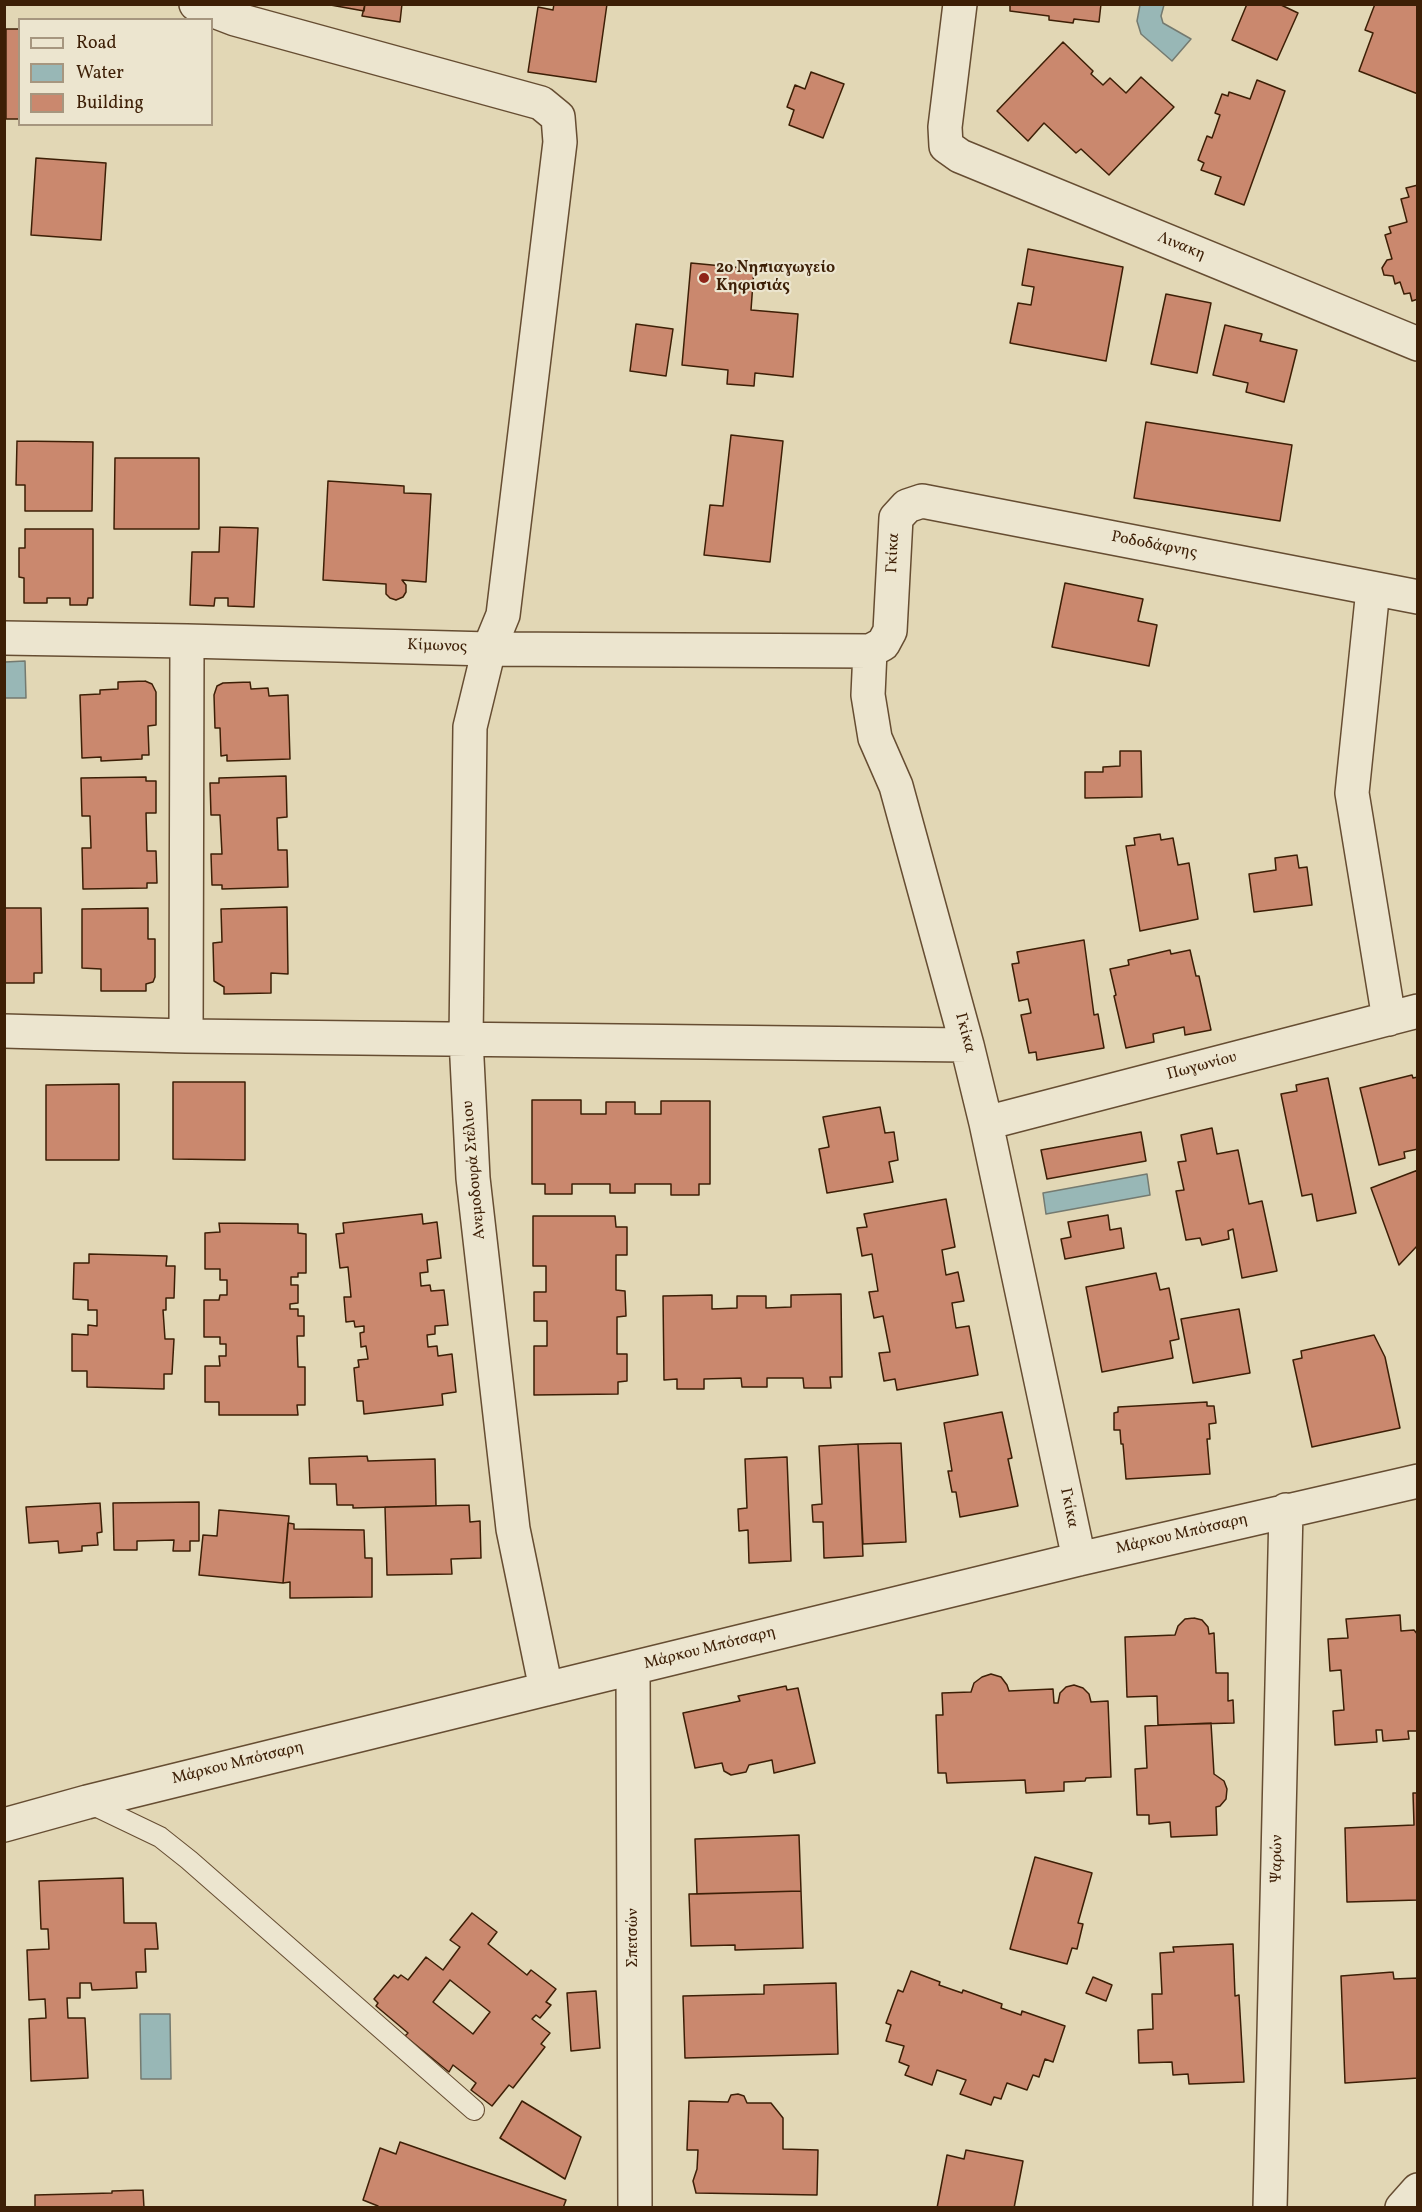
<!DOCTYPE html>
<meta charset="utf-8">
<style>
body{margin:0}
#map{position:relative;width:1422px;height:2212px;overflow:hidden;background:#e2d7b5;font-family:Vollkorn,serif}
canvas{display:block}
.frame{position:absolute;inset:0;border:6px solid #3d1f06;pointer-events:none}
.legend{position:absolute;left:18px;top:18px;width:195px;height:108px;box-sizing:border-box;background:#ece5cf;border:2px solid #a6967f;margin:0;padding:8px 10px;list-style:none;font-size:18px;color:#3d1f06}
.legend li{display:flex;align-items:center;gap:12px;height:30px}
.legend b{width:30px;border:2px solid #a6967f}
</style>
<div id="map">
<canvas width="1422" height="2212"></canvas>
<div class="frame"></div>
<ul class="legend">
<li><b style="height:8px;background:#ece5cf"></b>Road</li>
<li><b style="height:16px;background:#98b7b6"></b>Water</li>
<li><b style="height:16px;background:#ca886e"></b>Building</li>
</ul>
</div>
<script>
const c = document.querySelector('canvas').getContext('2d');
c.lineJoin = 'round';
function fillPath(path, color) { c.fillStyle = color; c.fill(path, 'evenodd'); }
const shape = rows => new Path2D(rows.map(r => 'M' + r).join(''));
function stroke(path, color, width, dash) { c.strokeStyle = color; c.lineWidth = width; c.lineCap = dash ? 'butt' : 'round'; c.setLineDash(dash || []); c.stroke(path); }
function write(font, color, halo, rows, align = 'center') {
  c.font = font + ' Vollkorn,serif'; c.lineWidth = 4.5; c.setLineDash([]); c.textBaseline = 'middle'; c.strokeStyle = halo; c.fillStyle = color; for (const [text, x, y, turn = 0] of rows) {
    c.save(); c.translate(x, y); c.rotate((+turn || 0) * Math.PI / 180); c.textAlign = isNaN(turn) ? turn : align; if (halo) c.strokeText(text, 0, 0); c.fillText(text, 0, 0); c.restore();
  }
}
const water = shape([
 [1140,5,1164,5,1161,16,1163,23,1191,39,1172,61,1141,34,1137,21,1140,5],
 [25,661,26,698,5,698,5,662,25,661],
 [1147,1174,1150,1195,1046,1214,1043,1193,1147,1174],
 [140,2014,170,2014,171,2079,141,2079,140,2014]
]);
fillPath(water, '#98b7b6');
stroke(water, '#747a70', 1.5);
const building = shape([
 [325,4,365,4,364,11,325,4],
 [365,4,402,4,400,22,362,16,365,4],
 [554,4,607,4,596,82,528,72,538,7,553,10,554,4],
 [1010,4,1101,4,1099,22,1074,19,1073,23,1049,20,1049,16,1010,11,1010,4],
 [1247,4,1279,4,1298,13,1277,60,1232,40,1247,4],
 [1375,4,1418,4,1418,94,1359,71,1373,33,1365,30,1375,4],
 [6,29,20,29,20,119,6,119,6,29],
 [1063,42,1093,71,1091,74,1103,85,1110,78,1126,93,1141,77,1174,107,1109,175,1081,149,1076,153,1044,123,1028,141,997,111,1063,42],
 [811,72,844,84,823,138,789,125,794,110,787,107,795,85,805,89,811,72],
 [1257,80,1285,91,1244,205,1215,194,1221,177,1201,170,1204,163,1198,160,1207,136,1212,138,1220,115,1215,113,1222,94,1228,96,1229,92,1250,99,1257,80],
 [36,158,106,163,101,240,31,235,36,158],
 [1418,185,1418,299,1412,301,1410,293,1404,294,1400,282,1395,284,1393,276,1384,275,1382,268,1387,260,1392,259,1385,235,1391,233,1389,227,1407,222,1401,199,1409,197,1406,188,1418,185],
 [1028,249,1123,267,1106,361,1010,343,1018,303,1031,305,1034,287,1022,285,1028,249],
 [691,263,754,269,751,310,798,314,793,377,755,373,754,386,727,384,728,370,682,365,691,263],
 [1166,294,1211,303,1197,373,1151,364,1166,294],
 [636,324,673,329,666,376,630,371,636,324],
 [1225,325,1262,334,1260,341,1297,350,1284,402,1246,392,1248,383,1213,375,1225,325],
 [1146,422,1292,445,1280,521,1134,498,1146,422],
 [731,435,783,441,770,562,704,555,710,505,723,506,731,435],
 [17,441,93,442,92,511,25,511,25,485,16,485,17,441],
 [115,458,199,458,199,529,114,529,115,458],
 [328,481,404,486,404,493,431,494,426,582,402,580,406,585,406,592,403,597,396,600,390,598,386,594,386,584,323,580,328,481],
 [220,527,258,528,254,607,228,606,228,598,215,598,214,606,190,605,192,552,219,552,220,527],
 [25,529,93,529,93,598,88,598,87,605,70,605,70,598,47,598,47,603,24,603,24,578,19,577,19,548,25,548,25,529],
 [1065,583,1143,599,1138,621,1157,625,1149,666,1052,647,1065,583],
 [145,681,152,684,156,692,156,725,148,726,149,755,142,755,142,759,101,761,101,757,82,758,80,695,100,694,100,690,118,689,118,682,145,681],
 [250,682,251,689,268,688,269,696,288,695,290,759,227,761,227,755,221,756,220,728,215,728,214,695,217,686,223,683,250,682],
 [1120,751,1141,751,1142,797,1085,798,1085,772,1103,772,1103,767,1120,766,1120,751],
 [286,776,287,817,277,818,278,850,287,850,288,887,222,889,222,885,212,885,211,854,222,854,220,815,211,815,210,783,219,783,219,778,286,776],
 [146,777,146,781,156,781,156,813,146,813,147,851,156,851,157,883,147,883,147,888,83,889,82,848,91,848,90,816,82,816,81,778,146,777],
 [1160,834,1161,840,1173,838,1178,865,1189,863,1198,919,1140,931,1126,846,1135,845,1134,838,1160,834],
 [1297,855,1299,868,1307,867,1312,905,1254,912,1249,874,1276,870,1275,858,1297,855],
 [287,907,288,974,271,973,271,993,224,994,224,987,214,981,213,943,222,942,221,909,287,907],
 [4,908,41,908,42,973,34,973,34,983,4,983,4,908],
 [148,908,148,939,155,939,155,977,153,982,146,984,146,991,101,991,101,969,82,968,82,909,148,908],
 [1084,940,1094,1015,1098,1014,1104,1048,1037,1060,1036,1052,1029,1053,1021,1015,1031,1013,1028,999,1019,1001,1012,964,1019,963,1017,952,1084,940],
 [1170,950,1171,954,1190,950,1196,976,1199,976,1211,1030,1185,1035,1184,1027,1153,1034,1154,1042,1126,1048,1114,996,1116,995,1110,969,1129,965,1128,960,1170,950],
 [1412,1075,1413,1078,1418,1077,1418,1149,1404,1152,1405,1158,1379,1165,1360,1088,1412,1075],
 [1328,1078,1356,1213,1317,1221,1312,1194,1302,1196,1281,1094,1297,1091,1296,1085,1328,1078],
 [173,1082,245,1082,245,1160,173,1159,173,1082],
 [119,1084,119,1160,46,1160,46,1085,119,1084],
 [532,1100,581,1100,581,1114,606,1114,606,1102,635,1102,635,1114,661,1114,661,1101,710,1101,710,1184,699,1184,699,1195,671,1195,671,1184,635,1184,635,1193,610,1193,610,1184,572,1184,572,1194,545,1194,545,1184,532,1184,532,1100],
 [880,1107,885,1133,894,1132,898,1160,889,1162,893,1182,827,1193,819,1149,829,1147,823,1117,880,1107],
 [1212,1128,1217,1154,1238,1150,1249,1204,1262,1201,1277,1271,1242,1278,1233,1229,1228,1231,1229,1239,1202,1245,1200,1238,1186,1240,1176,1191,1184,1190,1178,1162,1186,1161,1181,1135,1212,1128],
 [1141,1132,1146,1161,1047,1179,1041,1150,1141,1132],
 [1418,1170,1418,1245,1399,1265,1371,1188,1418,1170],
 [946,1199,955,1247,942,1250,946,1275,958,1272,964,1301,952,1303,956,1328,969,1326,978,1375,897,1390,895,1379,884,1381,879,1353,890,1352,883,1316,874,1318,869,1292,878,1291,872,1254,862,1256,857,1228,867,1227,864,1214,946,1199],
 [422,1214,423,1224,437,1222,441,1258,427,1260,428,1272,420,1273,421,1286,430,1285,431,1291,444,1290,448,1325,435,1326,435,1334,427,1335,428,1347,437,1346,438,1356,452,1354,456,1392,442,1394,443,1405,364,1414,363,1401,357,1401,354,1368,359,1367,358,1360,368,1359,366,1346,361,1347,360,1333,364,1332,364,1326,355,1327,354,1321,346,1322,344,1297,351,1297,348,1267,340,1268,336,1234,344,1233,343,1223,422,1214],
 [1108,1215,1110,1230,1121,1228,1124,1248,1065,1259,1061,1239,1071,1237,1068,1222,1108,1215],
 [533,1216,615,1216,616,1227,627,1227,627,1255,616,1255,616,1290,625,1291,626,1316,617,1317,617,1354,627,1354,627,1381,618,1382,618,1394,534,1395,534,1346,547,1346,547,1321,534,1321,534,1292,546,1292,546,1266,533,1266,533,1216],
 [219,1223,298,1224,298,1233,306,1234,306,1273,298,1273,298,1277,291,1277,291,1285,298,1285,298,1303,290,1304,290,1309,298,1309,298,1316,304,1316,304,1336,297,1336,298,1367,305,1367,305,1405,297,1405,298,1415,219,1415,219,1402,205,1402,205,1366,220,1366,219,1356,226,1356,226,1344,220,1344,220,1337,204,1337,204,1300,219,1300,220,1295,227,1295,227,1280,220,1280,220,1269,205,1269,205,1233,220,1232,219,1223],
 [89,1254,167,1256,166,1266,175,1266,174,1298,166,1298,166,1310,163,1310,165,1339,174,1339,172,1374,164,1374,164,1389,87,1387,87,1371,72,1371,72,1334,88,1335,88,1325,97,1326,97,1310,88,1310,88,1300,73,1299,74,1263,89,1263,89,1254],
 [1156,1273,1160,1290,1169,1288,1179,1339,1170,1341,1173,1358,1102,1372,1086,1287,1156,1273],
 [841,1294,842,1377,830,1377,831,1388,804,1388,803,1378,767,1378,767,1387,742,1387,741,1378,704,1379,704,1389,677,1389,677,1379,664,1380,663,1296,712,1295,712,1309,737,1308,737,1296,766,1296,766,1308,791,1307,791,1295,841,1294],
 [1239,1309,1250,1373,1193,1383,1181,1319,1239,1309],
 [1374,1335,1385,1357,1400,1428,1312,1447,1293,1360,1302,1358,1301,1351,1374,1335],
 [1207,1402,1207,1406,1214,1406,1216,1423,1209,1424,1210,1439,1207,1439,1210,1474,1126,1479,1123,1444,1121,1444,1120,1430,1114,1430,1114,1413,1118,1412,1118,1407,1207,1402],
 [1002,1412,1012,1458,1008,1459,1018,1506,960,1517,956,1492,952,1492,948,1471,952,1471,944,1423,1002,1412],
 [901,1443,906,1542,863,1544,858,1444,901,1443],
 [858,1444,863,1556,824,1558,823,1522,813,1522,812,1505,822,1504,819,1446,858,1444],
 [367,1456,368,1461,435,1459,436,1506,353,1508,353,1505,337,1505,336,1484,310,1484,309,1458,367,1456],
 [787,1457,791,1561,749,1563,748,1530,739,1531,738,1509,747,1508,745,1459,787,1457],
 [199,1502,199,1541,190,1541,190,1551,173,1551,174,1540,137,1541,137,1550,114,1550,113,1503,199,1502],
 [100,1503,102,1532,97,1533,98,1545,82,1546,82,1551,59,1553,58,1541,29,1543,26,1507,100,1503],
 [469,1505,470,1522,480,1521,481,1558,451,1559,452,1574,387,1575,385,1507,469,1505],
 [219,1510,289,1516,283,1583,199,1575,203,1535,217,1536,219,1510],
 [288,1523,294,1524,294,1529,364,1530,365,1558,372,1558,372,1597,290,1598,290,1582,283,1583,288,1523],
 [1400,1615,1401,1631,1414,1630,1418,1635,1418,1731,1408,1731,1409,1739,1383,1741,1382,1730,1376,1730,1377,1742,1335,1745,1333,1711,1344,1710,1341,1670,1330,1671,1328,1639,1348,1638,1346,1619,1400,1615],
 [1194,1618,1202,1620,1208,1627,1209,1634,1214,1633,1216,1673,1228,1673,1228,1701,1233,1700,1234,1723,1158,1725,1157,1696,1127,1697,1125,1637,1175,1635,1178,1626,1185,1619,1194,1618],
 [991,1674,1001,1677,1007,1685,1009,1691,1053,1689,1054,1703,1058,1703,1060,1693,1066,1687,1074,1685,1083,1688,1089,1694,1091,1702,1108,1701,1111,1777,1086,1778,1085,1781,1064,1782,1064,1791,1026,1793,1025,1780,947,1783,946,1773,938,1773,936,1715,943,1715,942,1693,971,1692,974,1683,982,1677,991,1674],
 [786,1686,787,1690,798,1688,815,1763,774,1773,772,1760,749,1765,746,1772,731,1775,724,1771,722,1763,695,1768,683,1713,740,1701,738,1696,786,1686],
 [1211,1723,1214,1774,1224,1781,1227,1789,1226,1799,1220,1806,1216,1807,1217,1835,1171,1837,1170,1822,1149,1824,1149,1815,1137,1815,1135,1769,1147,1768,1145,1726,1211,1723],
 [1413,1793,1418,1793,1418,1900,1347,1902,1345,1828,1414,1825,1413,1793],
 [799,1835,801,1891,697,1894,695,1839,799,1835],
 [1035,1857,1092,1873,1078,1923,1083,1924,1077,1949,1072,1948,1067,1964,1010,1949,1035,1857],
 [123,1878,124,1923,156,1923,158,1949,145,1949,146,1972,136,1972,137,1988,92,1990,91,1983,80,1983,80,1998,67,1998,68,2018,85,2018,88,2078,31,2081,29,2019,46,2018,45,1999,29,2000,27,1950,49,1949,48,1929,41,1929,39,1881,123,1878],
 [801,1891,803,1948,735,1950,735,1945,691,1946,689,1894,801,1891],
 [472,1913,497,1932,488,1944,527,1975,531,1970,556,1989,546,2002,551,2005,540,2018,536,2015,532,2019,550,2033,541,2044,545,2047,513,2088,509,2085,492,2106,471,2090,476,2083,453,2065,449,2072,405,2036,408,2033,376,2006,378,2003,374,1999,394,1975,398,1978,401,1975,408,1980,426,1957,443,1970,460,1947,450,1940,472,1913],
 [450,1980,490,2012,473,2034,433,2002,450,1980],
 [1233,1944,1235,1996,1239,1995,1244,2082,1189,2084,1188,2074,1173,2075,1172,2062,1139,2063,1138,2030,1153,2029,1152,1994,1162,1994,1160,1953,1174,1952,1173,1947,1233,1944],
 [911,1971,940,1982,939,1985,962,1993,963,1990,1002,2004,1001,2008,1021,2015,1022,2011,1065,2026,1053,2062,1045,2059,1039,2077,1033,2075,1027,2090,1007,2083,1001,2099,994,2097,991,2105,960,2094,966,2080,937,2070,932,2085,905,2075,909,2066,899,2062,904,2046,886,2041,891,2025,886,2023,898,1990,903,1992,911,1971],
 [1393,1972,1394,1979,1418,1978,1418,2078,1345,2083,1341,1976,1393,1972],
 [1093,1977,1112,1985,1106,2001,1086,1993,1093,1977],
 [836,1983,838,2054,685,2058,683,1996,764,1994,764,1985,836,1983],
 [596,1991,600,2048,571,2051,567,1993,596,1991],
 [738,2094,744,2096,747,2103,771,2103,783,2118,783,2149,818,2150,817,2195,696,2193,693,2181,697,2169,698,2150,687,2150,689,2101,728,2102,731,2095,738,2094],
 [522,2101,581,2137,565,2179,500,2138,522,2101],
 [400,2142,566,2200,563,2208,377,2208,378,2206,363,2200,380,2148,396,2154,400,2142],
 [966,2150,1023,2161,1014,2208,937,2208,947,2155,964,2159,966,2150],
 [143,2190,144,2208,35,2208,35,2195,112,2193,112,2191,143,2190]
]);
fillPath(building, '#ca886e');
stroke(building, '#3d1f06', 1.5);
const service = shape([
 [87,1802,160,1837,189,1860,474,2110]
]);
const minor = shape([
 [196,4,235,19,541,103,558,117,560,142,503,615,489,649,470,727,466,1039,473,1178,513,1529,546,1689],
 [960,4,945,127,946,146,960,156,1418,344],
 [1373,589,1352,793,1389,1019],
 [4,638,187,641,489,649,870,651,883,644,890,631,896,518,907,506,922,501,1418,597],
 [870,651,868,695,875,738,896,786,967,1045,986,1123,1079,1559],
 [4,1031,186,1036,967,1045],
 [186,1036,187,641],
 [986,1123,1418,1011],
 [633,1668,635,2208],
 [4,1825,87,1802,546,1689,1079,1559,1418,1481],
 [1270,2208,1286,1510],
 [1402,2208,1418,2190]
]);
stroke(service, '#664d32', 22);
stroke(minor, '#664d32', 36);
stroke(service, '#ece5cf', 20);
stroke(minor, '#ece5cf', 33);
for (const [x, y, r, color] of [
 [704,278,6,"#8f2418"]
]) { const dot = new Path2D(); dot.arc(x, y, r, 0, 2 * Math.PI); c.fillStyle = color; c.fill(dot); stroke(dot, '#ece5cf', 2); }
write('16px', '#3d1f06', '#ece5cf', [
 ["Λινακη",1181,247,22],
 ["Ροδοδάφνης",1154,546,11],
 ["Γκίκα",894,553,-87],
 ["Κίμωνος",437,647,2],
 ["Γκίκα",964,1033,75],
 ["Πωγωνίου",1202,1067,-15],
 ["Ανεμοδουρά Στέλιου",475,1170,-95],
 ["Γκίκα",1068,1508,78],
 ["Μάρκου Μπότσαρη",1182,1535,-13],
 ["Μάρκου Μπότσαρη",710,1649,-14],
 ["Μάρκου Μπότσαρη",238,1764,-14],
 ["Ψαρών",1278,1859,-89],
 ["Σπετσών",634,1938,-90]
]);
write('bold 16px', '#3d1f06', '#ece5cf', [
 ["2ο Νηπιαγωγείο",716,269],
 ["Κηφισιάς",716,287]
], 'left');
</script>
